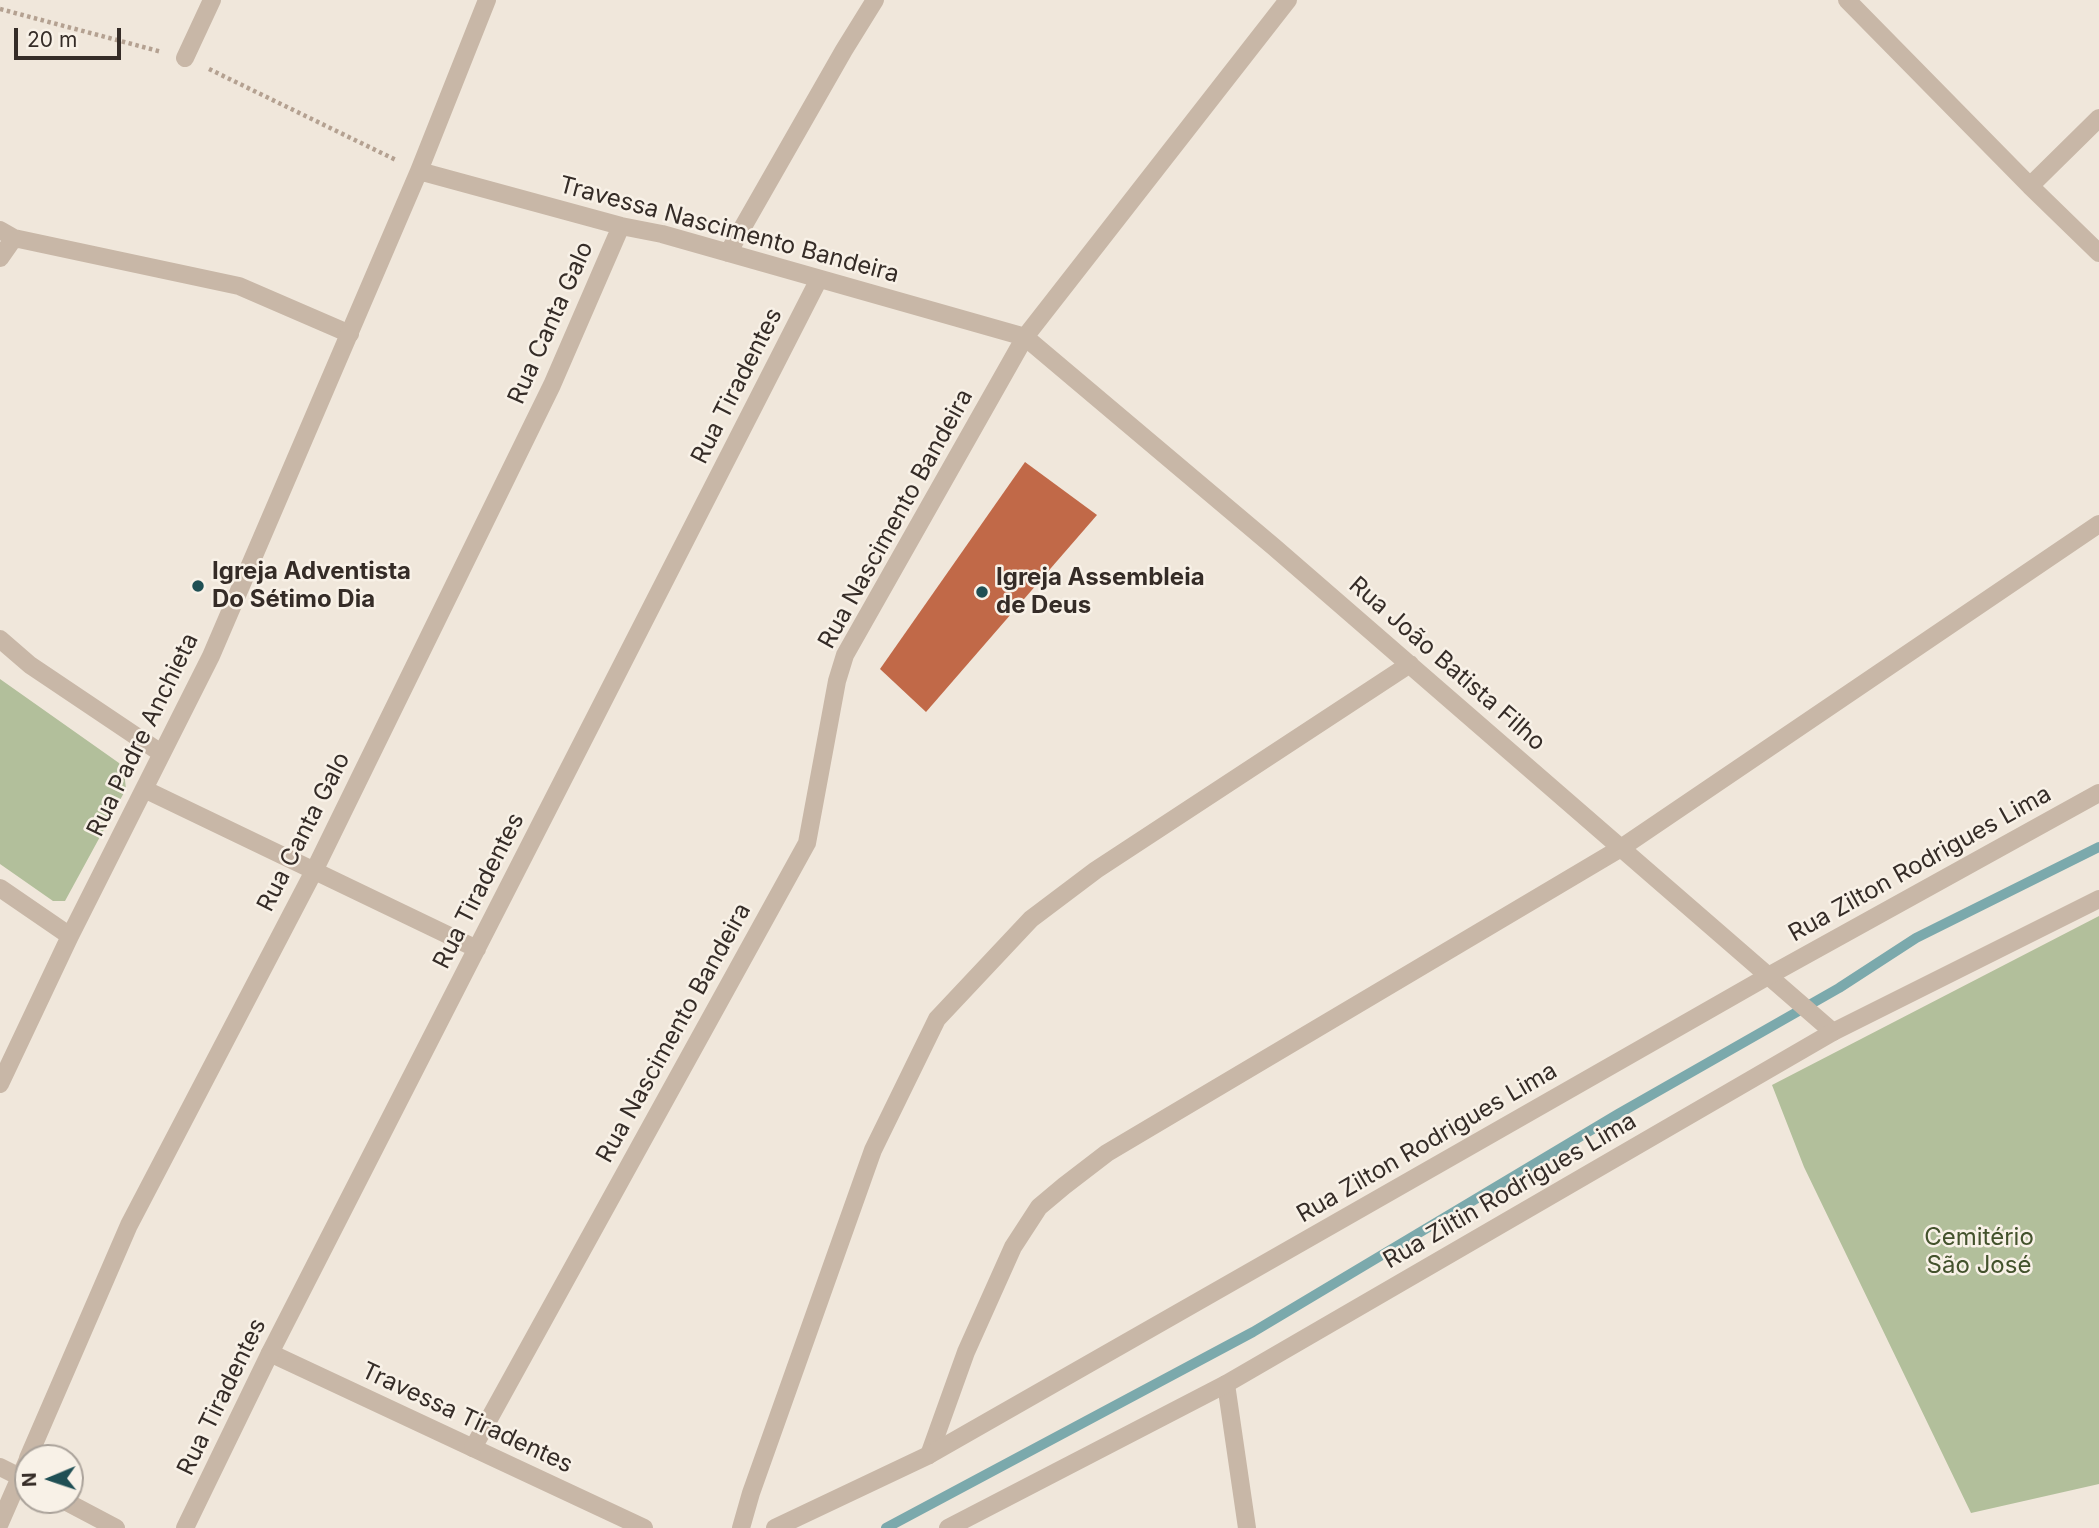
<!DOCTYPE html>
<meta charset="utf-8">
<style>
body{margin:0}
#map{position:relative;width:2099px;height:1528px;overflow:hidden;background:#f0e7db;font-family:Inter,sans-serif}
canvas{display:block}
.north{position:absolute;left:14px;top:1444px;width:70px;height:70px;box-sizing:border-box;background:#f8f1e7;border:2px solid #aaa29a;border-radius:50%;rotate:268deg;font-size:19px;font-weight:700;line-height:28px;text-align:center;color:#352c27}
.north::after{content:'';display:block;margin:auto;width:24px;height:32px;background:#1f4f54;clip-path:polygon(50% 0,100% 100%,50% 72%,0 100%)}
.scale{position:absolute;left:14px;top:28px;width:107px;height:32px;box-sizing:border-box;border:4px solid #352c27;border-top:0;padding-left:9px;font-size:21px;line-height:24px;white-space:nowrap;color:#352c27;-webkit-text-stroke:5px #f8f1e7;paint-order:stroke}
</style>
<div id="map">
<canvas width="2099" height="1528"></canvas>
<div class="north">N</div>
<div class="scale">20 m</div>
</div>
<script>
const c = document.querySelector('canvas').getContext('2d');
c.lineJoin = 'round';
function fillPath(path, color) { c.fillStyle = color; c.fill(path, 'evenodd'); }
const shape = rows => new Path2D(rows.map(r => 'M' + r).join(''));
function stroke(path, color, width, dash) { c.strokeStyle = color; c.lineWidth = width; c.lineCap = dash ? 'butt' : 'round'; c.setLineDash(dash || []); c.stroke(path); }
function write(font, color, halo, rows, align = 'center') {
  c.font = font + ' Inter,sans-serif'; c.lineWidth = 5; c.setLineDash([]); c.textBaseline = 'middle'; c.strokeStyle = halo; c.fillStyle = color; for (const [text, x, y, turn = 0] of rows) {
    c.save(); c.translate(x, y); c.rotate((+turn || 0) * Math.PI / 180); c.textAlign = isNaN(turn) ? turn : align; if (halo) c.strokeText(text, 0, 0); c.fillText(text, 0, 0); c.restore();
  }
}
fillPath(shape([
 [0,679,119,763,124,772,126,789,65,901,53,901,0,864],
 [2099,916,2099,1484,1971,1513,1804,1167,1772,1085]
]), '#b2bf9b');
stroke(shape([
 [886,1528,1253,1332,1618,1114,1839,988,1916,938,2099,847]
]), '#7ba9ac', 10);
fillPath(shape([
 [1025,462,1097,515,926,712,880,669]
]), '#c16948');
stroke(shape([
 [0,9,162,52],
 [209,69,396,160]
]), '#b4a191', 4.5, [3.5, 3.5]);
stroke(shape([
 [0,230,14,238,239,286,350,334],
 [0,258,14,238],
 [270,1353,644,1528]
]), '#c8b7a7', 18);
stroke(shape([
 [1847,0,2030,186,2099,253],
 [185,58,212,0],
 [419,171,621,226,662,234,1025,337,1274,547,1833,1032],
 [2030,186,2099,118],
 [728,253,844,50,875,0],
 [0,639,30,665,161,753],
 [144,789,477,949],
 [0,888,70,936],
 [0,1084,70,936,211,656,419,171,487,0],
 [1226,1384,1247,1528],
 [473,1448,807,843,837,681,845,655,1025,337,1288,0],
 [929,1455,966,1352,1013,1247,1039,1207,1064,1186,1107,1153,1621,848,2099,524],
 [28,1458,129,1225,314,871,552,385,621,226],
 [0,1467,28,1481],
 [63,1500,116,1528],
 [0,1523,28,1459],
 [185,1528,270,1353,819,279],
 [741,1528,751,1493,873,1150,937,1019,1031,919,1096,870,1410,664]
]), '#c8b7a7', 18);
stroke(shape([
 [775,1528,929,1455,1770,975,2099,793],
 [948,1528,1226,1384,1833,1032,2099,899]
]), '#c8b7a7', 18);
for (const [x, y, r, color] of [
 [198,586,7,"#1f4f54"],
 [982,592,7,"#1f4f54"]
]) { const dot = new Path2D(); dot.arc(x, y, r, 0, 2 * Math.PI); c.fillStyle = color; c.fill(dot); stroke(dot, '#f8f1e7', 2.5); }
write('24px', '#352c27', '#f8f1e7', [
 ["Travessa Nascimento Bandeira",729,230,15],
 ["Rua Canta Galo",551,323,-66],
 ["Rua Tiradentes",737,386,-63],
 ["Rua Nascimento Bandeira",896,519,-61],
 ["Rua João Batista Filho",1447,664,41],
 ["Rua Padre Anchieta",143,735,-64],
 ["Rua Canta Galo",304,832,-63],
 ["Rua Zilton Rodrigues Lima",1920,864,-29],
 ["Rua Tiradentes",479,891,-63],
 ["Rua Nascimento Bandeira",674,1033,-61],
 ["Rua Zilton Rodrigues Lima",1427,1143,-30],
 ["Rua Ziltin Rodrigues Lima",1510,1191,-30],
 ["Rua Tiradentes",222,1397,-64],
 ["Travessa Tiradentes",467,1418,25]
]);
write('bold 24px', '#352c27', '#f8f1e7', [
 ["Igreja Adventista",212,572],
 ["Do Sétimo Dia",212,600],
 ["Igreja Assembleia",996,578],
 ["de Deus",996,606]
], 'left');
write('24px', '#43522c', '#f8f1e7', [
 ["Cemitério",1979,1238],
 ["São José",1979,1266]
]);
</script>
